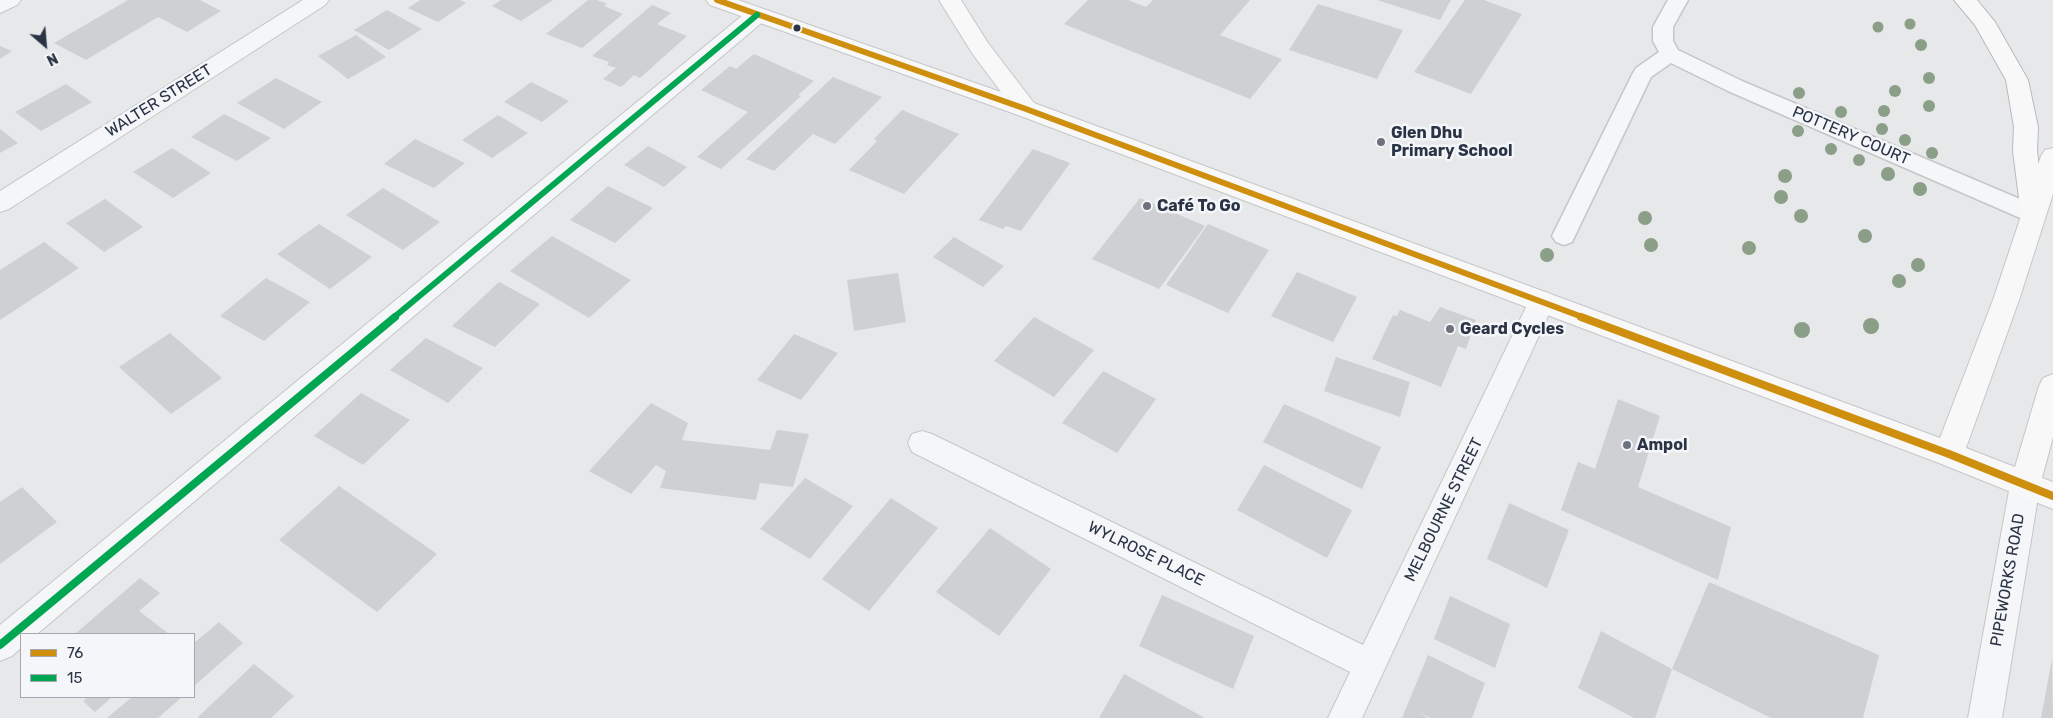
<!DOCTYPE html>
<meta charset="utf-8">
<style>
body{margin:0}
#map{position:relative;width:2053px;height:718px;overflow:hidden;background:#e6e8ea;font-family:Rubik,sans-serif}
canvas{display:block}
.legend{position:absolute;left:20px;top:633px;width:175px;height:65px;box-sizing:border-box;background:#f4f6f9;border:1px solid #a4a8b1;margin:0;padding:6px 9px;list-style:none;font-size:15px;color:#2b3445}
.legend li{display:flex;align-items:center;gap:10px;height:25px}
.legend b{width:25px;border:1px solid #a4a8b1}
.north{position:absolute;left:20px;top:20px;width:50px;height:50px;-webkit-text-stroke:4px #f4f6f9;paint-order:stroke;rotate:153deg;font-size:14px;font-weight:700;line-height:20px;text-align:center;color:#2b3445}
.north::after{content:'';display:block;margin:auto;width:18px;height:22px;background:#2b3445;clip-path:polygon(50% 0,100% 100%,50% 72%,0 100%)}
</style>
<div id="map">
<canvas width="2053" height="718"></canvas>
<ul class="legend">
<li><b style="height:6px;background:#ce8f0e"></b>76</li>
<li><b style="height:6px;background:#00a651"></b>15</li>
</ul>
<div class="north">N</div>
</div>
<script>
const c = document.querySelector('canvas').getContext('2d');
c.lineJoin = 'round';
function fillPath(path, color) { c.fillStyle = color; c.fill(path, 'evenodd'); }
const shape = rows => new Path2D(rows.map(r => 'M' + r).join(''));
function stroke(path, color, width, dash) { c.strokeStyle = color; c.lineWidth = width; c.lineCap = dash ? 'butt' : 'round'; c.setLineDash(dash || []); c.stroke(path); }
function write(font, color, halo, rows, align = 'center') {
  c.font = font + ' Rubik,sans-serif'; c.lineWidth = 5; c.setLineDash([]); c.textBaseline = 'middle'; c.strokeStyle = halo; c.fillStyle = color; for (const [text, x, y, turn = 0] of rows) {
    c.save(); c.translate(x, y); c.rotate((+turn || 0) * Math.PI / 180); c.textAlign = isNaN(turn) ? turn : align; if (halo) c.strokeText(text, 0, 0); c.fillText(text, 0, 0); c.restore();
  }
}
fillPath(shape([
 [128,0,200,0,221,11,187,32,158,17,86,60,54,43],
 [420,0,460,0,466,3,438,22,408,8],
 [501,0,553,0,521,21,492,6],
 [588,0,597,0,607,4,604,6,623,14,582,48,546,34],
 [1088,0,1128,0,1146,7,1153,0,1250,0,1220,35,1282,59,1250,99,1064,24],
 [1377,0,1451,0,1440,20],
 [1465,0,1484,0,1522,14,1471,94,1414,72],
 [1318,4,1403,30,1377,79,1289,50],
 [652,5,671,13,657,24,687,36,640,78,634,75,621,87,603,79,616,68,607,65,609,62,592,56],
 [387,10,422,29,389,50,354,30],
 [356,35,386,57,348,79,318,56],
 [0,46,12,51,0,59],
 [754,54,814,81,798,95,801,96,721,169,697,157,748,112,701,90,730,66,736,69],
 [833,77,882,97,835,144,813,134,774,171,746,159],
 [276,78,322,102,284,129,237,103],
 [531,82,569,101,542,122,504,102],
 [66,84,92,102,41,131,15,112],
 [902,110,959,134,904,194,849,170,877,141,874,139],
 [224,114,271,138,237,161,191,137],
 [498,115,528,133,492,158,462,140],
 [0,129,18,143,0,153],
 [415,139,465,163,434,188,384,164],
 [648,146,687,167,664,187,624,165],
 [172,148,211,173,173,198,133,172],
 [1033,149,1070,163,1021,231,1006,226,1003,229,979,220],
 [608,186,653,208,615,243,570,220],
 [383,188,440,222,403,250,346,215],
 [1140,198,1205,226,1159,289,1092,259],
 [105,199,143,227,104,252,66,223],
 [319,224,372,257,330,289,277,254],
 [1208,224,1269,250,1228,313,1166,285],
 [552,236,631,280,589,318,510,271],
 [954,237,1004,266,983,287,933,257],
 [44,242,79,268,0,320,0,270],
 [1297,272,1357,297,1333,342,1271,316],
 [898,273,906,322,854,331,847,280],
 [266,278,310,302,264,341,220,316],
 [499,282,540,304,495,347,452,326],
 [1440,307,1476,320,1466,349,1458,346,1441,387,1372,359,1393,315,1397,316,1400,310,1430,322],
 [1034,317,1094,350,1054,397,994,361],
 [170,333,222,378,171,414,119,367],
 [794,334,838,353,801,400,757,380],
 [426,338,483,368,448,403,390,370],
 [1336,357,1410,382,1400,417,1324,391],
 [1103,371,1156,399,1117,453,1062,423],
 [361,393,410,420,363,465,314,436],
 [1618,399,1660,416,1638,487,1731,527,1718,580,1561,510,1578,462,1595,469],
 [651,403,688,423,682,440,770,450,777,430,809,434,793,487,760,483,756,500,660,488,666,471,656,465,631,494,589,471],
 [1284,404,1381,447,1362,489,1263,442],
 [1264,465,1352,510,1327,558,1237,510],
 [805,478,853,506,810,559,760,529],
 [339,486,437,554,377,612,279,540],
 [22,487,57,522,0,564,0,502],
 [891,498,938,528,869,611,822,579],
 [1509,503,1569,530,1547,588,1487,559],
 [990,528,1051,569,999,636,936,592],
 [140,578,160,593,139,611,169,634,75,634],
 [1709,582,1879,655,1863,718,1771,718,1672,669,1655,718,1634,718,1578,688,1601,631,1672,669],
 [1162,595,1254,636,1233,689,1139,646],
 [1450,596,1510,624,1495,668,1434,639],
 [219,622,243,643,194,686,194,643],
 [1428,655,1485,683,1472,718,1430,718,1417,711,1428,718,1402,718],
 [2052,659,2053,718,2041,718],
 [254,664,294,696,271,718,197,718],
 [1124,674,1205,718,1099,718],
 [84,697,112,697,95,712,83,701,86,699],
 [132,697,182,697,158,718,107,718]
]), '#ced0d3');
const lane = shape([
 [1668,0,1688,0,1673,27,1673,41,1678,50,1742,81,2041,208,2044,214,2041,220,2033,222,2025,220,1728,91,1671,63,1651,77,1572,242,1564,245,1556,242,1552,236,1633,73,1636,68,1659,52,1653,41,1653,27,1668,0]
]);
const street = shape([
 [0,0,21,0,17,5,0,13,0,0],
 [303,0,329,0,325,5,9,209,0,212,0,191,303,0],
 [757,8,765,10,768,15,765,20,37,634,21,634,21,648,12,656,0,661,0,625,749,10,757,8],
 [1542,291,1551,294,1555,301,1362,718,1328,718,1350,672,912,452,908,443,912,434,922,431,932,434,1363,645,1529,301,1533,294,1542,291],
 [2025,472,2036,476,2040,485,2002,718,1968,718,2010,485,2014,476,2025,472]
]);
const secondary = shape([
 [706,0,738,0,1001,92,972,53,939,0,961,0,988,43,1034,103,1940,438,1993,300,2041,156,2045,150,2053,148,2053,194,2019,300,1966,448,2015,467,2039,386,2043,378,2053,374,2053,437,2042,478,2053,482,2053,509,1939,463,1018,115,710,5,706,0]
]);
const highway = shape([
 [1954,0,1977,0,1995,22,2028,80,2038,127,2037,151,2045,214,2042,220,2033,223,2024,220,2021,214,2013,151,2014,127,2006,80,1975,25,1954,0]
]);
stroke(lane, '#c4c6c8', 3);
stroke(street, '#c4c6c8', 2);
stroke(secondary, '#c4c6c8', 2);
stroke(highway, '#b8bbbf', 2);
fillPath(lane, '#f5f6f7');
fillPath(street, '#f5f6f7');
fillPath(secondary, '#f8f8f8');
fillPath(highway, '#f8f8f8');
stroke(shape([
 [717,0,1026,109,1585,318]
]), '#ce8f0e', 6);
stroke(shape([
 [1581,317,1949,454,2053,496]
]), '#ce8f0e', 8);
stroke(shape([
 [393,318,757,15]
]), '#00a651', 6);
stroke(shape([
 [0,645,395,317]
]), '#00a651', 8);
c.fillStyle = '#8a9e88';
for (const [x, y, r] of [
 [1910,24,5.5],
 [1878,27,5.5],
 [1921,45,6],
 [1929,78,6],
 [1895,91,6],
 [1799,93,6],
 [1929,106,6],
 [1884,111,6],
 [1841,112,6],
 [1882,129,6],
 [1798,131,6],
 [1905,140,6],
 [1831,149,6],
 [1932,153,6],
 [1859,160,6],
 [1888,174,7],
 [1785,176,7],
 [1920,189,7],
 [1781,197,7],
 [1801,216,7],
 [1645,218,7],
 [1865,236,7],
 [1651,245,7],
 [1749,248,7],
 [1547,255,7],
 [1918,265,7],
 [1899,281,7],
 [1871,326,8],
 [1802,330,8]
]) { c.beginPath(); c.arc(x, y, r, 0, 2 * Math.PI); c.fill(); }
for (const [x, y, r, color] of [
 [797,28,4.5,"#2b3445"],
 [1381,142,5,"#6c737f"],
 [1147,206,5,"#6c737f"],
 [1450,329,5,"#6c737f"],
 [1627,445,5,"#6c737f"]
]) { const dot = new Path2D(); dot.arc(x, y, r, 0, 2 * Math.PI); c.fillStyle = color; c.fill(dot); stroke(dot, '#f4f6f9', 2); }
write('16px', '#2b3445', '#f4f6f9', [
 ["WALTER STREET",159,101,-32],
 ["POTTERY COURT",1851,136,23],
 ["MELBOURNE STREET",1444,510,-64],
 ["WYLROSE PLACE",1146,554,26],
 ["PIPEWORKS ROAD",2008,580,-80]
]);
write('bold 16px', '#2b3445', '#f4f6f9', [
 ["Glen Dhu",1391,133],
 ["Primary School",1391,151],
 ["Café To Go",1157,206],
 ["Geard Cycles",1460,329],
 ["Ampol",1637,445]
], 'left');
</script>
